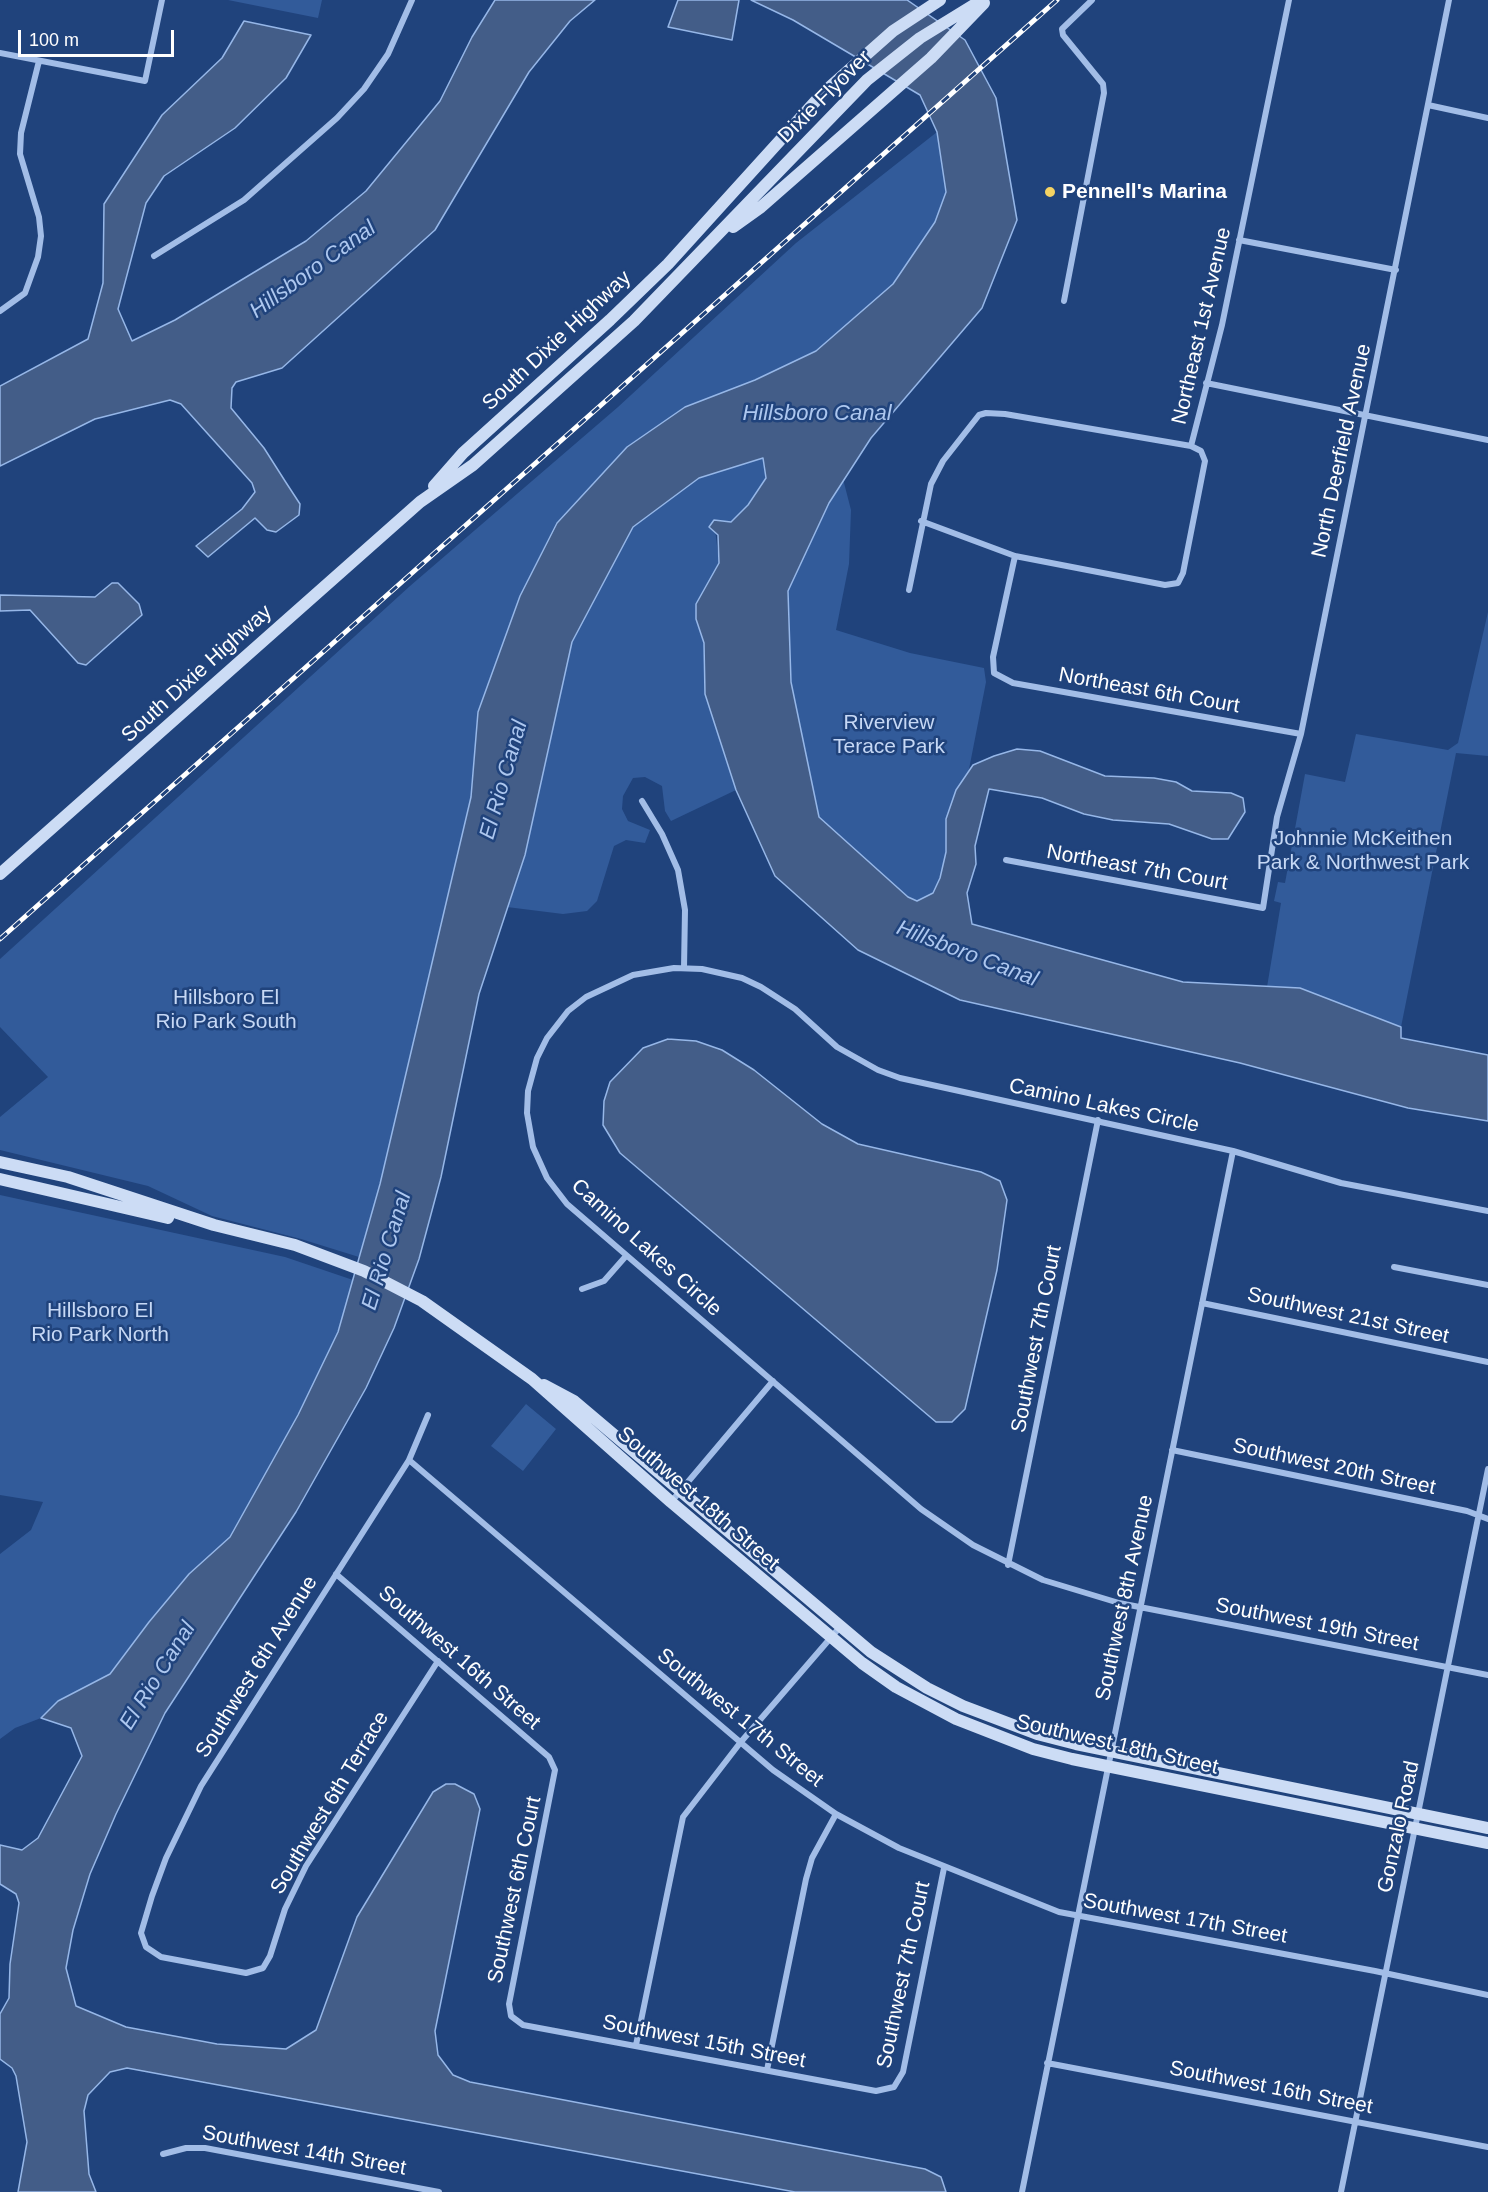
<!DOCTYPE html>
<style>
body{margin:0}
#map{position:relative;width:1488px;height:2192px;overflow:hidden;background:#20437c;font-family:Arial,sans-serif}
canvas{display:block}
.scale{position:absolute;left:18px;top:30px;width:156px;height:27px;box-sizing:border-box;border:3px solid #fff;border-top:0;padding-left:8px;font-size:18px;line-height:21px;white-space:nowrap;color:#fff;-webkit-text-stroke:4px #20437c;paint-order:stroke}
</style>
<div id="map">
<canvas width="1488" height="2192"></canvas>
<div class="scale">100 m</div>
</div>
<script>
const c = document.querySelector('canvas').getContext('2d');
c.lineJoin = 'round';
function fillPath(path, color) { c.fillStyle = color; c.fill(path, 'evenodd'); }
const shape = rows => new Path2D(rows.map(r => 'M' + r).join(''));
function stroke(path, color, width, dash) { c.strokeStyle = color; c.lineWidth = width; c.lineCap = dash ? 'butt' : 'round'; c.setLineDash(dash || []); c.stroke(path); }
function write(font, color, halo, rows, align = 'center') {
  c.font = font + ' Arial,sans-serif'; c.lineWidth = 5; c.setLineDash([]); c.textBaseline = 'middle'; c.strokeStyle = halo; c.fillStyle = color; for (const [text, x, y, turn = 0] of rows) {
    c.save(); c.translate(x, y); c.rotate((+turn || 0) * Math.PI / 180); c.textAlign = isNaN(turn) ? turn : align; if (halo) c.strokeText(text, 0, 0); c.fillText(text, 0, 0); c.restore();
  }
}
fillPath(shape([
 [228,0,322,0,318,18],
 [937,132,946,192,935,222,893,284,816,351,627,447,556,523,520,596,478,712,471,797,380,1184,359,1257,301,1239,212,1216,148,1186,0,1150,0,1117,48,1077,0,1027,0,959,410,586,618,407,796,243],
 [763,457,766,478,748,505,731,522,714,520,719,563,696,605,696,619,704,643,705,694,736,790,671,821,665,811,662,786,645,777,633,778,623,796,622,809,628,821,650,830,645,843,626,840,614,846,597,901,587,911,563,914,507,907,525,855,572,642,633,527,699,478],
 [843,479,851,510,849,564,836,630,910,653,984,668,986,682,941,913,908,897,819,817,791,682,788,591,829,503],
 [1488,612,1488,756,1456,753,1401,1027,1300,988,1267,987,1281,903,1274,901,1278,882,1285,883,1305,774,1345,782,1356,734,1448,750,1458,743],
 [0,1195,285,1257,353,1280,338,1332,298,1415,230,1537,189,1574,149,1622,110,1674,58,1701,41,1718,15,1728,0,1739,0,1554,31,1530,43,1502,0,1495],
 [526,1404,556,1429,523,1471,491,1446]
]), '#325b9a');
const water = shape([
 [495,0,595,0,570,21,529,72,435,230,282,368,236,382,232,388,231,408,264,448,285,481,300,504,299,515,276,532,267,530,255,518,208,557,196,546,242,509,255,492,252,483,181,404,170,400,95,419,0,466,0,386,88,339,103,283,104,204,162,115,222,58,244,21,311,35,286,78,235,128,164,176,146,203,118,309,132,341,175,320,306,241,366,191,440,101,472,37,495,0],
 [678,0,739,0,732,40,668,27,678,0],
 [751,0,907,0,965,40,996,98,1017,220,982,308,871,438,829,503,788,591,791,682,819,817,908,897,917,901,933,893,940,878,946,852,946,819,956,790,973,765,994,756,1017,749,1040,751,1105,776,1154,778,1176,782,1192,791,1231,793,1243,798,1245,812,1228,839,1212,839,1169,824,1113,820,1084,814,1042,798,989,789,975,846,976,864,967,893,972,924,1183,982,1300,988,1401,1027,1401,1038,1488,1055,1488,1121,1408,1108,1240,1063,960,1000,858,950,775,876,736,790,705,694,704,643,696,619,696,604,719,563,718,535,709,527,714,520,731,522,748,505,766,478,763,458,699,478,633,527,572,642,525,855,479,994,441,1177,419,1259,394,1328,366,1388,296,1512,165,1713,116,1814,90,1874,73,1930,66,1968,76,2006,126,2027,217,2044,286,2049,316,2030,357,1917,433,1792,446,1784,455,1784,474,1794,480,1809,435,2031,438,2055,453,2075,470,2082,925,2169,941,2177,946,2192,795,2192,127,2068,110,2072,88,2095,84,2111,89,2174,96,2192,18,2192,27,2142,16,2076,12,2068,0,2059,0,2014,9,1998,10,1964,19,1903,16,1894,0,1884,0,1845,22,1850,38,1838,82,1756,71,1728,41,1718,58,1701,110,1674,149,1622,189,1574,230,1537,298,1415,338,1332,380,1184,471,797,478,712,520,596,557,523,627,447,685,407,755,380,816,351,893,284,935,222,946,192,937,132,920,95,793,20,751,0],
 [112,583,118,583,139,604,142,615,86,665,78,663,30,610,0,611,0,595,95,597,112,583],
 [668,1039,696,1041,722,1050,754,1070,822,1124,858,1144,981,1172,1000,1181,1007,1200,997,1270,965,1409,952,1422,936,1422,620,1153,603,1125,604,1101,610,1082,643,1048,668,1039]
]);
fillPath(water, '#435d88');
stroke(water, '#96b7e8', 1.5);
stroke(shape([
 [0,53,145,81,162,0],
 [1428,105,1488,118],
 [1239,240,1396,270],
 [154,256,244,200,337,118,364,89,388,54,412,0],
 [1064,301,1104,93,1103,84,1063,35,1062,29,1092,0],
 [0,311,25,293,38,257,41,236,39,217,20,154,21,133,39,61],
 [1206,383,1488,440],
 [921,521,1015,556,1165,585,1178,583,1183,573,1205,461,1201,451,1191,446,1222,325,1289,0],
 [1015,556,993,657,994,673,1013,683,1301,734],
 [909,590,931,484,943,461,979,415,986,413,1005,414,1191,446],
 [642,801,662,834,678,870,685,910,684,968],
 [1006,860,1263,908,1277,817,1301,734,1449,0],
 [1488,1211,1341,1183,1233,1151,900,1078,878,1070,837,1047,795,1009,761,987,742,978,702,969,674,968,633,975,586,997,568,1011,547,1038,537,1058,528,1091,527,1113,533,1147,547,1178,567,1204,921,1509,973,1545,1043,1580,1119,1603,1488,1675],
 [1394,1267,1488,1285],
 [582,1289,604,1281,626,1256],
 [1202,1303,1488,1362],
 [428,1415,409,1460,201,1786,166,1858,152,1896,141,1933,146,1947,161,1957,246,1973,263,1968,270,1956,285,1909,306,1866,438,1661],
 [1172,1450,1467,1511,1488,1519],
 [409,1460,773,1770,836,1814,899,1848,1059,1912,1375,1971,1488,1995],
 [671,1502,773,1381],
 [1008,1565,1098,1120],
 [336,1574,549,1757,555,1770,509,2004,511,2016,523,2025,876,2091,894,2087,903,2072,944,1868],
 [636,2045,683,1817,740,1743,840,1627],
 [1047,2063,1488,2147],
 [767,2070,806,1879,812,1858,836,1814],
 [163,2154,186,2148,205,2148,439,2192],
 [1022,2192,1233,1151],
 [1341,2192,1488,1469]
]), '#a2bde7', 6);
stroke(shape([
 [733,227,761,207,931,58,984,3],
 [434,486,463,453,610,320,668,264,823,93,893,31,940,0],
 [0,874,420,502,473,465,634,321,867,80,920,38,982,0],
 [0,1162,68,1177,214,1225,295,1245,364,1271,422,1301,532,1379,671,1502,862,1663,896,1687,956,1719,1033,1749,1072,1759,1488,1843],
 [0,1179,168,1218],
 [544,1385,574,1401,871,1652,927,1688,963,1706,1037,1734,1076,1744,1488,1828]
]), '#ccdcf5', 12);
const rail = shape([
 [0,939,1057,0]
]);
stroke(rail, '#fff', 5);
stroke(rail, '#20437c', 3, [9]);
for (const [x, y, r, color] of [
 [1050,192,6,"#f4d363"]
]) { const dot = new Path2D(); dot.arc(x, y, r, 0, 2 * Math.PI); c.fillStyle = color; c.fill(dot); stroke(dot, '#20437c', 2); }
write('21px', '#fff', '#20437c', [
 ["Dixie Flyover",825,97,-45],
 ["Northeast 1st Avenue",1202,326,-77],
 ["South Dixie Highway",557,341,-43],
 ["North Deerfield Avenue",1342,451,-78],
 ["South Dixie Highway",197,674,-42],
 ["Northeast 6th Court",1149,691,10],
 ["Northeast 7th Court",1137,868,10],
 ["Camino Lakes Circle",1104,1106,12],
 ["Camino Lakes Circle",646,1248,42],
 ["Southwest 21st Street",1348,1316,12],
 ["Southwest 7th Court",1037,1339,-79],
 ["Southwest 20th Street",1334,1467,12],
 ["Southwest 18th Street",698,1499,41],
 ["Southwest 8th Avenue",1125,1598,-78],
 ["Southwest 19th Street",1317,1625,11],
 ["Southwest 16th Street",459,1658,41],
 ["Southwest 6th Avenue",257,1667,-58],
 ["Southwest 17th Street",740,1718,39],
 ["Southwest 18th Street",1117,1745,13],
 ["Southwest 6th Terrace",330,1803,-59],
 ["Gonzalo Road",1399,1827,-78],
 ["Southwest 6th Court",515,1890,-78],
 ["Southwest 17th Street",1185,1919,10],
 ["Southwest 7th Court",904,1975,-78],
 ["Southwest 15th Street",704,2042,11],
 ["Southwest 16th Street",1271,2088,11],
 ["Southwest 14th Street",304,2151,10]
]);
write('bold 21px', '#fff', '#20437c', [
 ["Pennell's Marina",1062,192]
], 'left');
write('21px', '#c6d8f5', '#20437c', [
 ["Riverview",889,723],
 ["Terace Park",889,747],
 ["Johnnie McKeithen",1363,839],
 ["Park & Northwest Park",1363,863],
 ["Hillsboro El",226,998],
 ["Rio Park South",226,1022],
 ["Hillsboro El",100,1311],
 ["Rio Park North",100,1335]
]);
write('italic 22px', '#adc7ef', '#20437c', [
 ["Hillsboro Canal",313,270,-36],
 ["Hillsboro Canal",817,414],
 ["El Rio Canal",504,780,-74],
 ["Hillsboro Canal",967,954,21],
 ["El Rio Canal",387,1251,-73],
 ["El Rio Canal",158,1676,-58]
]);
</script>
